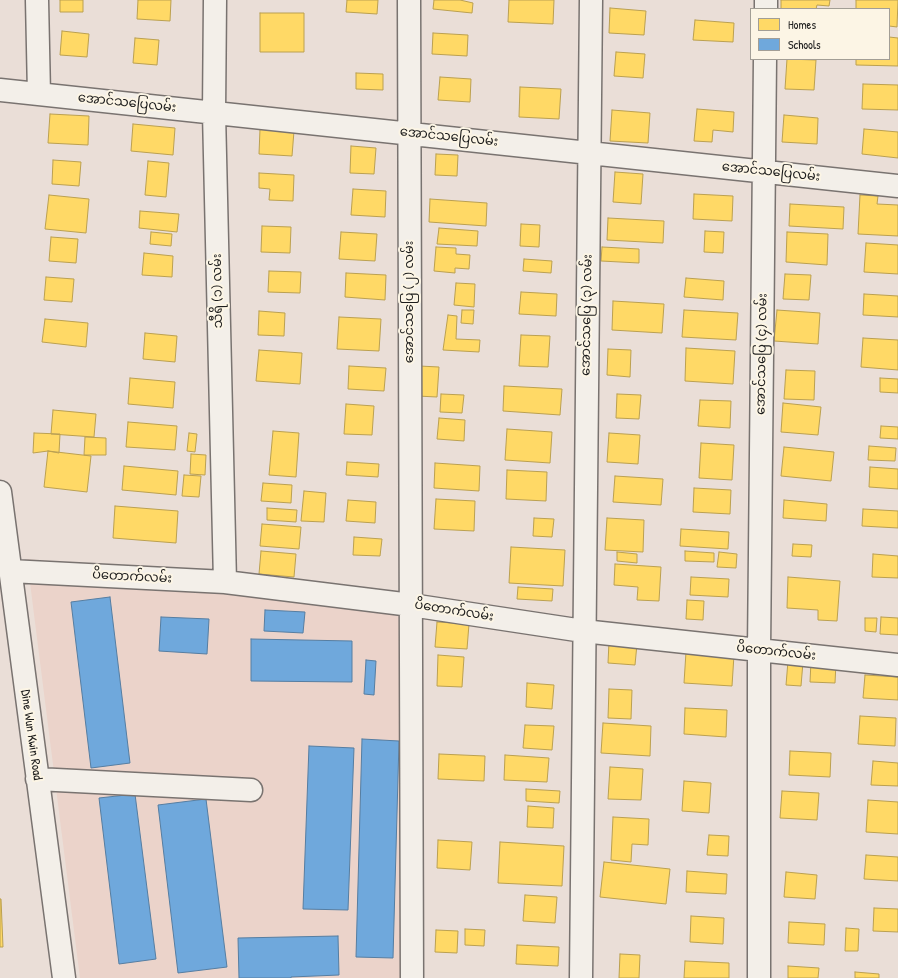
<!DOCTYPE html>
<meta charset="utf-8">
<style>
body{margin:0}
#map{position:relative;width:898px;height:978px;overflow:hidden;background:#eaded7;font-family:"Patrick Hand",sans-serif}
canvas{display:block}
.legend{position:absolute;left:750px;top:8px;width:140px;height:52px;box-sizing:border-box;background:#fcf5e5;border:1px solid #a29e95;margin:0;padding:5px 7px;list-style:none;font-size:12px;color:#1c1c1c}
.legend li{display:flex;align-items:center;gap:8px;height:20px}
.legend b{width:20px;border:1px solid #a29e95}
</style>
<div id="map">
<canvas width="898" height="978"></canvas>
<ul class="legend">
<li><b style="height:11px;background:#ffd966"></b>Homes</li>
<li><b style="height:11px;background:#6fa8dc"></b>Schools</li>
</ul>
</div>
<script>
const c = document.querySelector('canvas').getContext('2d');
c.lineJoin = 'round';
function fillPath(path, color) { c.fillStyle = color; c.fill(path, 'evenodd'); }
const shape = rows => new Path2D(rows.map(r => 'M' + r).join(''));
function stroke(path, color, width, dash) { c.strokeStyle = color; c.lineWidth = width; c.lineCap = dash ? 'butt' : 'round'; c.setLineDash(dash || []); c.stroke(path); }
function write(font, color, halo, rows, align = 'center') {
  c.font = font + ' "Patrick Hand","Noto Sans Myanmar",sans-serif'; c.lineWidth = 4; c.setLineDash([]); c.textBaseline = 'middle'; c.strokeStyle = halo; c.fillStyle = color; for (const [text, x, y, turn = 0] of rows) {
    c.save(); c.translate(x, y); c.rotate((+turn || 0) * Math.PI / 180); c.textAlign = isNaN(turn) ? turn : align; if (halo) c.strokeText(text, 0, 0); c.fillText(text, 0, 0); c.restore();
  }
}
fillPath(shape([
 [27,559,404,597,406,978,80,978]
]), '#ebd3ca');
const homes = shape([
 [60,0,83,0,83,12,60,12,60,0],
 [138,0,171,0,170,21,137,19,138,0],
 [347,0,378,0,377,14,346,12,347,0],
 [434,0,460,0,473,3,472,13,433,9,434,0],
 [509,0,554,0,553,24,508,22,509,0],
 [781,0,830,0,829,6,817,5,816,9,781,9,781,0],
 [856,0,898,0,897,27,889,26,889,9,856,9,856,0],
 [610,8,646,11,644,35,609,33,610,8],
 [260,13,304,13,304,52,260,52,260,13],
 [695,20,734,23,733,42,693,40,695,20],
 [62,31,89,34,87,57,60,55,62,31],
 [433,33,468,35,467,56,432,54,433,33],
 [889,37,898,38,898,66,856,65,856,59,889,59,889,37],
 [135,38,159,40,157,65,133,63,135,38],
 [616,52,645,54,643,78,614,76,616,52],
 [787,59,816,60,814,90,785,89,787,59],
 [356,73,383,74,383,90,356,89,356,73],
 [440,77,471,79,470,102,438,100,440,77],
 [863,84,898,85,898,110,862,109,863,84],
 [520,87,561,89,559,119,519,117,520,87],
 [697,109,734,112,733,132,713,130,712,142,694,141,697,109],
 [612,110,650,113,648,143,610,141,612,110],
 [50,114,89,116,88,145,48,143,50,114],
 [784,115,818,118,817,144,782,142,784,115],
 [133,124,175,128,173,155,131,151,133,124],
 [260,129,294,131,292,156,259,154,260,129],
 [864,129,898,132,898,158,862,154,864,129],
 [351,146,376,148,374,174,350,173,351,146],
 [436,154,458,155,457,176,435,175,436,154],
 [53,160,81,162,79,186,52,184,53,160],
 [148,161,169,163,166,197,145,195,148,161],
 [615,172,643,174,641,204,613,202,615,172],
 [259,173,294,175,293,201,269,200,270,189,259,188,259,173],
 [353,189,386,191,385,217,351,215,353,189],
 [694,194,733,196,732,221,693,219,694,194],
 [49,195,89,199,86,233,45,229,49,195],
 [860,195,878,196,877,204,898,205,898,236,858,234,860,195],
 [430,199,487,203,486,226,429,222,430,199],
 [790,204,844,207,843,229,789,226,790,204],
 [140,211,179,214,177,232,139,228,140,211],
 [608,218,664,221,663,243,607,240,608,218],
 [521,224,540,225,539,247,520,246,521,224],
 [262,226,291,227,290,253,261,252,262,226],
 [439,228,478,231,477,246,437,244,439,228],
 [705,231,724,232,723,253,704,252,705,231],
 [151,232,172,234,171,246,150,244,151,232],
 [341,232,377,234,375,261,339,259,341,232],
 [787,232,828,234,827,265,786,262,787,232],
 [51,237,78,239,76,263,49,261,51,237],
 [866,243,898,245,898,274,864,272,866,243],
 [436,247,456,248,456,254,470,255,469,269,455,268,455,273,434,271,436,247],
 [602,247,639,249,639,263,601,261,602,247],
 [144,253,173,256,172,277,142,275,144,253],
 [524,259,552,261,551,273,523,271,524,259],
 [269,271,301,272,300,293,268,292,269,271],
 [346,273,386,275,385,300,345,297,346,273],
 [785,274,811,275,809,300,783,299,785,274],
 [46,277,74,279,72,302,44,300,46,277],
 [686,278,724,281,723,300,684,297,686,278],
 [456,283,475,284,474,307,454,305,456,283],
 [521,292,557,294,556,316,519,314,521,292],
 [864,294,898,296,898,317,863,315,864,294],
 [613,301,664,304,662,333,612,330,613,301],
 [462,310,474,310,473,324,461,323,462,310],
 [684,310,738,313,736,340,682,337,684,310],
 [777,310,820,313,818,344,774,341,777,310],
 [259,311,285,313,284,336,258,335,259,311],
 [448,315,457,316,456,339,480,340,479,352,443,350,448,315],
 [339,317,381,319,379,351,337,349,339,317],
 [45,319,88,323,86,347,42,342,45,319],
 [145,333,177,336,175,362,143,359,145,333],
 [521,335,550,336,548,367,519,366,521,335],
 [863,338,898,340,898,370,861,367,863,338],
 [686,348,735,351,733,384,685,381,686,348],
 [608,349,631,350,630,377,607,375,608,349],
 [259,350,302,353,300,384,256,381,259,350],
 [349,366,386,368,384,391,348,389,349,366],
 [419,366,439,367,437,397,417,396,419,366],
 [786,370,815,371,814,400,784,399,786,370],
 [130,378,175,382,173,408,128,404,130,378],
 [880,378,898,379,898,393,880,392,880,378],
 [504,386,562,389,560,415,503,411,504,386],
 [441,394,464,395,462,413,440,412,441,394],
 [617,394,641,395,639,419,616,418,617,394],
 [700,400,731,401,730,428,698,426,700,400],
 [783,403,821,407,818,435,781,432,783,403],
 [346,404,374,406,372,435,344,434,346,404],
 [53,410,96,414,94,437,51,434,53,410],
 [439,418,465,420,464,441,437,439,439,418],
 [128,422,177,426,175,450,126,447,128,422],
 [881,426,898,427,898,439,880,438,881,426],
 [507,429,552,432,550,463,505,460,507,429],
 [273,431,299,433,296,477,269,475,273,431],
 [34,433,60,434,59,453,48,451,33,453,34,433],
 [189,433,197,434,195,452,187,451,189,433],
 [609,433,640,435,638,464,607,462,609,433],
 [85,437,106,438,106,455,84,455,85,437],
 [701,443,734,445,732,480,699,478,701,443],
 [869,446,896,448,895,461,868,460,869,446],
 [784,447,834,452,831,481,781,476,784,447],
 [48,451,91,456,87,492,44,487,48,451],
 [191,454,206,455,205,475,190,474,191,454],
 [347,462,379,464,378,477,346,475,347,462],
 [435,463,480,466,479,491,434,488,435,463],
 [124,466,178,471,176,495,122,490,124,466],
 [870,467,898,469,898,489,869,487,870,467],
 [507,470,547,472,546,501,506,499,507,470],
 [184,475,201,476,199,497,182,496,184,475],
 [615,476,663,479,661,505,613,502,615,476],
 [263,483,292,485,291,503,261,501,263,483],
 [694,488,731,490,730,514,693,512,694,488],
 [304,491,326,493,324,522,301,521,304,491],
 [436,499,475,501,474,531,434,529,436,499],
 [348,500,376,502,375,523,346,521,348,500],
 [784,500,827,504,826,521,783,518,784,500],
 [115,506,178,511,176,543,113,538,115,506],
 [267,508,297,510,296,522,267,520,267,508],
 [863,509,898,511,898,528,862,526,863,509],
 [534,518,554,519,552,537,533,536,534,518],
 [607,518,644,520,643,552,605,550,607,518],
 [262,524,301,527,299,549,260,546,262,524],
 [681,529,729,532,728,549,680,546,681,529],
 [354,537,382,539,380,556,353,555,354,537],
 [793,544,812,545,811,557,792,556,793,544],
 [511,547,565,550,563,586,509,583,511,547],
 [261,551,296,554,294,577,259,574,261,551],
 [685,551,714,553,714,562,685,561,685,551],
 [617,552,637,554,637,563,617,561,617,552],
 [719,552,737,554,736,568,717,567,719,552],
 [873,554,898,556,898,578,872,577,873,554],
 [615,564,661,567,659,601,637,600,638,587,614,585,615,564],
 [691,577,729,579,728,597,690,595,691,577],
 [788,577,840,581,837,621,818,620,818,610,787,608,788,577],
 [518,587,553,589,552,601,517,599,518,587],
 [687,600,704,601,703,620,686,619,687,600],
 [881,617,898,618,898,635,880,634,881,617],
 [865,618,877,618,876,632,865,631,865,618],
 [437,622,469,624,467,649,435,647,437,622],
 [609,642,637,644,635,665,608,663,609,642],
 [686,652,734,655,732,686,684,683,686,652],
 [438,655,464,657,462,687,437,686,438,655],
 [788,661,803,662,801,686,786,685,788,661],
 [811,661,836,663,835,683,810,682,811,661],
 [865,675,898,677,898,700,863,698,865,675],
 [527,683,554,685,552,709,526,707,527,683],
 [609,689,632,690,631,719,608,718,609,689],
 [685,708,727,710,726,737,684,734,685,708],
 [860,716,896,718,895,746,858,744,860,716],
 [603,723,651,726,650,756,601,753,603,723],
 [525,725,554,726,552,750,523,748,525,725],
 [790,751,831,753,830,777,789,775,790,751],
 [439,754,485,756,484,781,438,779,439,754],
 [505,755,549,758,547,782,504,780,505,755],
 [873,761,898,763,898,786,871,785,873,761],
 [610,767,643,769,641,800,608,799,610,767],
 [684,781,711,783,709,813,682,811,684,781],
 [526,789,560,791,559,803,526,801,526,789],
 [782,791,819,793,817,820,780,818,782,791],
 [868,800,898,802,898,834,866,832,868,800],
 [528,806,554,808,553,828,527,827,528,806],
 [613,817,649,819,648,845,632,844,631,862,611,860,613,817],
 [709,835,729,836,728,856,707,855,709,835],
 [438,840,472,842,470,870,437,868,438,840],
 [500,842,564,846,562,886,498,883,500,842],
 [866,855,898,857,898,881,864,879,866,855],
 [604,862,670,869,666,904,600,897,604,862],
 [687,871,727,874,726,894,686,892,687,871],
 [786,872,817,875,815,899,784,897,786,872],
 [525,895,557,897,555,923,523,921,525,895],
 [0,899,1,899,3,947,0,947,0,899],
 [874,908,898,909,898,932,873,931,874,908],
 [691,916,724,918,723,944,690,942,691,916],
 [789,922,825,924,824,945,788,943,789,922],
 [846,928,859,929,858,951,845,951,846,928],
 [465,929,485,930,484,946,465,945,465,929],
 [436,930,458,931,457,953,435,952,436,930],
 [517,945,559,947,558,966,516,964,517,945],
 [620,954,640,955,639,978,619,978,620,954],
 [685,961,729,963,729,978,684,978,685,961],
 [788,966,819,968,818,978,788,978,788,966],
 [855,972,879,974,879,978,855,978,855,972]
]);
fillPath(homes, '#ffd966');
stroke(homes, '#bba050', 1);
const schools = shape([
 [110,597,130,763,91,768,71,602,110,597],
 [265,610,305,612,303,633,264,631,265,610],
 [161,617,209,619,207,654,159,651,161,617],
 [251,639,352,641,352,682,251,681,251,639],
 [366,660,376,661,374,695,364,694,366,660],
 [362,739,399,741,393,958,356,957,362,739],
 [309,746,354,748,348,910,303,909,309,746],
 [135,794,156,959,119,964,99,798,135,794],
 [206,799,227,967,178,973,158,805,206,799],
 [338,936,339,975,291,977,291,978,239,978,238,938,338,936]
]);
fillPath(schools, '#6fa8dc');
stroke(schools, '#567ea2', 1);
const street = shape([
 [37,0,39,94],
 [215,0,214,113,225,582],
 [409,0,412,978],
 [766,9,766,0],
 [0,90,898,186],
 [0,492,64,978],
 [10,571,225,582,411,605,583,631,898,665],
 [37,779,251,790],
 [581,978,591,0],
 [759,978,759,650,765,59]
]);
stroke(street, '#797370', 25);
stroke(street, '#f3efe9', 22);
write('13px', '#1c1c1c', '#fcf5e5', [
 ["အောင်သပြေလမ်း",127,103,6],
 ["အောင်သပြေလမ်း",449,137,6],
 ["အောင်သပြေလမ်း",771,172,6],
 ["သီရိ (၁) လမ်း",218,291,-91],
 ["အောင်သပြေ (၂) လမ်း",410,302,-90],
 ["အောင်သပြေ (၃) လမ်း",587,315,-89],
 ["အောင်သပြေ (၄) လမ်း",762,354,-89],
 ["ပိတောက်လမ်း",132,577,3],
 ["ပိတောက်လမ်း",454,611,9],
 ["ပိတောက်လမ်း",776,652,6],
 ["Dine Wun Kwin Road",31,735,82]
]);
</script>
